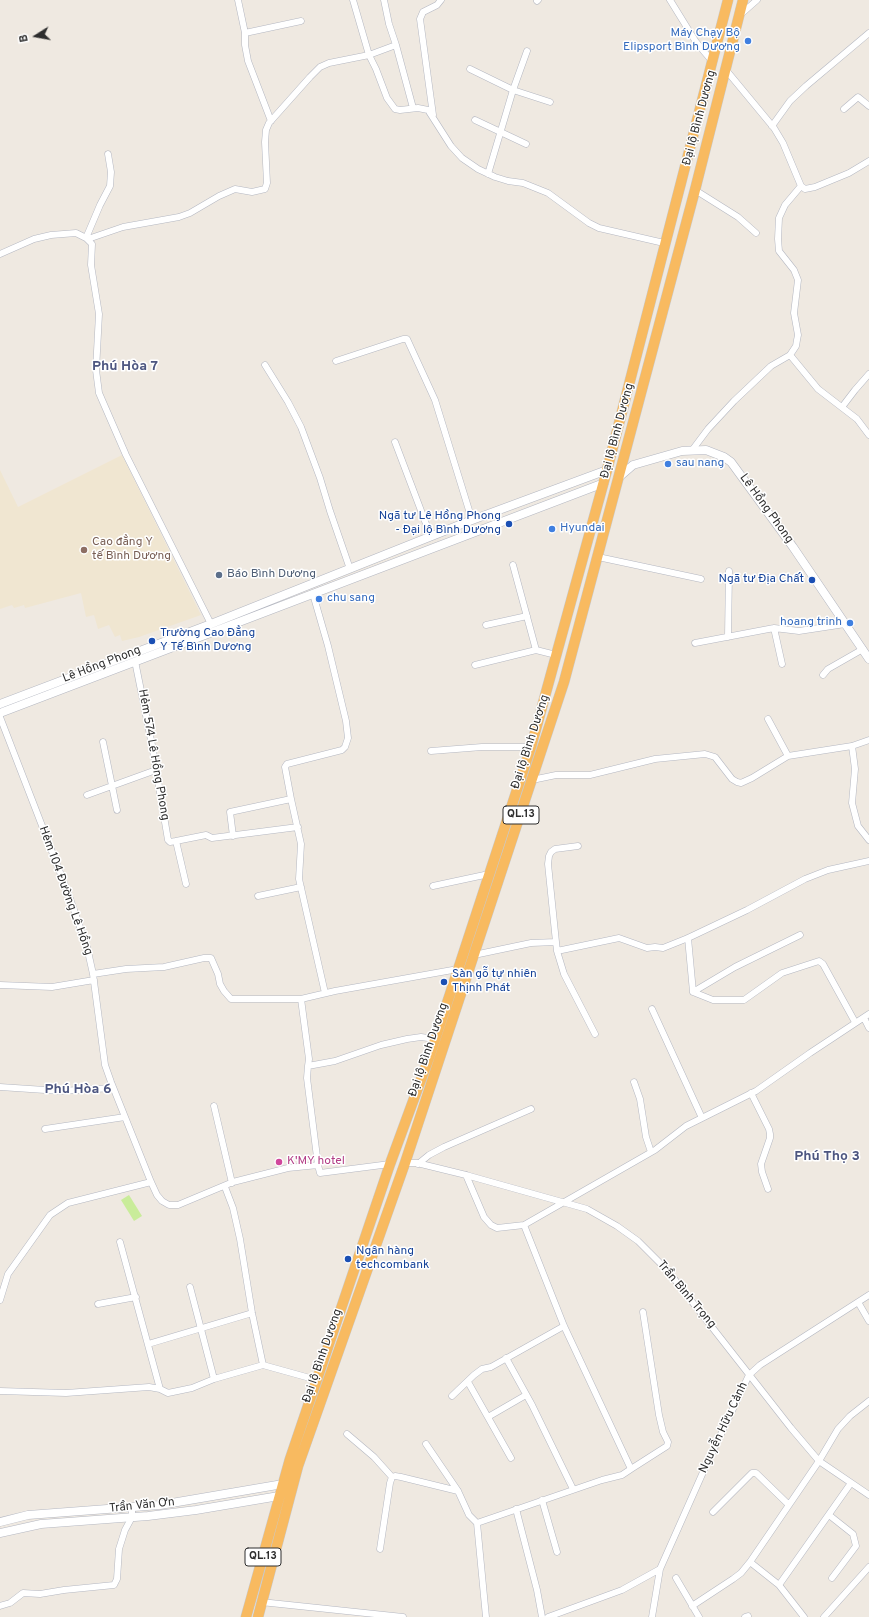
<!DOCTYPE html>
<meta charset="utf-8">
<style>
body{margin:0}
#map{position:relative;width:869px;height:1617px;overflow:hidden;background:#efe9e1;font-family:Overpass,sans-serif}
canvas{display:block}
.north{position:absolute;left:16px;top:16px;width:40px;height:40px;-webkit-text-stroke:3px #fff;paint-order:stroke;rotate:259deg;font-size:11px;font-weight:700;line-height:16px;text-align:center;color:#2e2e2e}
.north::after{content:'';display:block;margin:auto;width:14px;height:18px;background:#2e2e2e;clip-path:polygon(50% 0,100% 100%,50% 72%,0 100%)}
</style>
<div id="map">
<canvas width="869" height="1617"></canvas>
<div class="north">B</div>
</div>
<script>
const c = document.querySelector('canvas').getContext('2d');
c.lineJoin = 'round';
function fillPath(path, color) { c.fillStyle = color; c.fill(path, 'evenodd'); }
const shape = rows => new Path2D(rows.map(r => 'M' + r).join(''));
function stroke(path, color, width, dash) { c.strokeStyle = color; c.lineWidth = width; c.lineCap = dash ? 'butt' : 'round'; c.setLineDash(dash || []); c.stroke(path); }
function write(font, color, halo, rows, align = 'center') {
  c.font = font + ' Overpass,sans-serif'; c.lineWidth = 3; c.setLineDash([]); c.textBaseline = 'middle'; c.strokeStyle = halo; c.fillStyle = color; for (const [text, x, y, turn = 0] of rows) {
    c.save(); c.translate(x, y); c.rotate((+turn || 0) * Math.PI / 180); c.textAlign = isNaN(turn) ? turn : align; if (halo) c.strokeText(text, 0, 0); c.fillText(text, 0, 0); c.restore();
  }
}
fillPath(shape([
 [122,455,201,615,139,637,122,641,120,635,115,637,109,625,98,629,94,615,86,617,81,593,25,608,24,605,14,608,12,605,0,609,0,470,18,507]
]), '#f0e6d1');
fillPath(shape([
 [129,1195,142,1216,134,1221,121,1200]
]), '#c9ec9a');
const minor = shape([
 [238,0,245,33],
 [353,0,369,55,376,69,387,98,395,109,400,110,418,108,428,110,451,146,462,158,478,169,495,177,508,181,523,183,548,193,589,223,599,228,664,243],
 [670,0,696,42,712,61],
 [537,1,538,0],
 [740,15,757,0],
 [396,45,413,108],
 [470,69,513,90,550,102],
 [726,70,774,128,783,143,801,186,785,205,779,218,778,239,779,251,794,270,798,280,794,313,798,335,797,340,796,346,790,355],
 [844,109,858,97,869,106],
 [433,115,420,19,423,12,437,5,441,0],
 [475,120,526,144],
 [271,121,248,61,245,45,245,33,301,21],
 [772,126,790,101,806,86,869,33],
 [488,174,513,90,527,51],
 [801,186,805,189,815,187,849,173,869,161],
 [695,190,738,217,756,233],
 [86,238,100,205,110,186,111,172,108,154],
 [88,239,123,227,179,217,190,213,219,196,235,189,252,192,265,189,267,183,265,142,266,130,269,123,310,77,320,67,329,63,369,55,396,45,389,24,384,0],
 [0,254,34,239,51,235,76,233,86,238,92,244,91,265,99,314,96,370,99,393,126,455,211,624],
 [336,361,403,339,407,339,435,400,472,520],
 [265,365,288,402,301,427,320,478,330,511,350,569],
 [842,407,855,390,869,374],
 [395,442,431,537],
 [693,449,708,429,734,401,771,366,790,355,818,389,857,419,869,435],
 [598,557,701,579],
 [513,565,536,650,556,655],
 [486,625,527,616],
 [774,628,782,664],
 [728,637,729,571],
 [695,643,774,628,799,631,845,624],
 [135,661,152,745,168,840,170,842,176,841],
 [475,665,536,650],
 [823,675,828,669,863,649],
 [0,717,68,893,87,947,93,974,105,1065,111,1082,151,1182,157,1195,162,1201,169,1205,178,1205,233,1182,288,1168,318,1165,320,1173,390,1164],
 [768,719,788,756],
 [103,742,117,810],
 [852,746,855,769,852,803,858,826,869,840],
 [431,751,482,747,531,747],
 [532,780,556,775,590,775,655,759,705,754,715,757,732,779,737,782,741,783,752,778,788,756,852,746,869,740],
 [87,795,156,770],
 [291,799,301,844,299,879,325,993],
 [233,836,230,812,291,799,285,767,287,764,342,750,345,747,348,738,346,721,328,646,313,594],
 [186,884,176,841,206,835,212,838,298,827],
 [433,886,489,874],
 [258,896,301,887],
 [688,938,693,992,735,967,800,935],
 [556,942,548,864,549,856,551,852,555,849,578,846],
 [557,951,564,974,595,1034],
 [474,955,531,943,556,942,557,951,619,938,647,948,655,947,663,948,688,938,747,910,805,879,828,870,869,861],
 [93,974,126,969,164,967,204,958,211,958,218,974,220,984,224,991,231,999,301,999,335,991,458,969],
 [0,985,52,987,94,980],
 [693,992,713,1000,744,1000,782,973,819,961,823,964,855,1022],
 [301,999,309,1059,308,1066,335,1061,381,1045,407,1039,421,1037,435,1039],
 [652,1009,702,1118],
 [864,1018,869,1028],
 [308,1066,307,1078,318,1165],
 [634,1082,640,1099,646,1137,651,1152],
 [0,1087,60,1091,113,1088],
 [751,1093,769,1129,770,1134,770,1138,761,1164,762,1172,768,1189],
 [214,1106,232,1183],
 [45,1129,125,1117],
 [405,1163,417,1163,466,1175,587,1209,617,1226,638,1241,668,1271,791,1428,819,1461,869,1495],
 [418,1164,429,1155,444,1147,531,1109],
 [466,1175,484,1217,491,1225,497,1228,524,1225],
 [225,1187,233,1208,240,1239,252,1313,263,1365,317,1380],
 [120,1242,160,1389],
 [190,1287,214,1379],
 [0,1300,8,1274,50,1215,68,1203,151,1182],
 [858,1302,869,1321],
 [98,1304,136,1297],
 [148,1344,252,1313],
 [506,1358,532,1405,573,1489],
 [468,1382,511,1458],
 [0,1391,66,1393,149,1387,160,1389,168,1393,192,1388,214,1379,263,1365],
 [452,1396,474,1375,482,1369,491,1367,564,1326],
 [488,1417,526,1395],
 [347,1434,374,1457,392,1477],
 [426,1444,458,1491,469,1515,477,1523,486,1617],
 [631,1469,667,1446,668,1442,663,1432,659,1415,643,1312],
 [542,1500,557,1552],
 [516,1509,537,1590,542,1617],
 [713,1512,752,1473,756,1473,789,1505],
 [829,1515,853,1534,856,1546,832,1578],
 [477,1523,602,1480,622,1475,631,1469,564,1326,524,1225,655,1150,686,1126,756,1091,810,1053,869,1014],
 [380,1549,390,1483,392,1477,395,1476,401,1477,458,1491],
 [676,1578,699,1617],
 [779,1585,851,1483],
 [261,1602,403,1617],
 [0,1606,10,1603,23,1593,40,1594,64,1590,114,1585,117,1579,119,1549,125,1530,132,1517,132,1508],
 [692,1606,733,1579,741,1573,750,1562],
 [548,1617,622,1590,660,1569],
 [652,1617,660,1569,704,1470,749,1375,760,1365,869,1295],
 [745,1617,748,1616],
 [804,1617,779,1585,750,1562,819,1461,838,1429,850,1416,869,1401],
 [824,1617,869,1567]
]);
const tertiary = shape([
 [618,478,633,465,682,451,706,450,724,457,731,462,793,547,869,659],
 [0,704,211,624,472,520,607,470],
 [0,713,604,483],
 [0,1522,28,1515,160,1505,283,1484],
 [0,1533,41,1524,148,1516,196,1510,279,1496]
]);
const trunk = shape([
 [246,1617,290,1459,390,1164,430,1055,531,747,607,470,728,0],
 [258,1617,298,1466,405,1163,564,682,695,190,743,0]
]);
stroke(minor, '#b4b7c1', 7);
stroke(tertiary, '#b4b7c1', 9);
stroke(trunk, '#c9c9c9', 11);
stroke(minor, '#fff', 6);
stroke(tertiary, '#fff', 8);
stroke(trunk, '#f8ba60', 10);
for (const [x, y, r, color] of [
 [748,41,4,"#3f7fe0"],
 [668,464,4,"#3f7fe0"],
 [509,524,4,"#1a4fb4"],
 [552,529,4,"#3f7fe0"],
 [84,550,4,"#8d6e63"],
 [219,575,4,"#5c6f8a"],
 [812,580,4,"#1a4fb4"],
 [319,599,4,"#3f7fe0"],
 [850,623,4,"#3f7fe0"],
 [152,641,4,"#1a4fb4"],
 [444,982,4,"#1a4fb4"],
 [279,1162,4,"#d1479c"],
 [348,1259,4,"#1a4fb4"]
]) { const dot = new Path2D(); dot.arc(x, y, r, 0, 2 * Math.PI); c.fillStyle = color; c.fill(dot); stroke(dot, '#fff', 1.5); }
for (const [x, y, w] of [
 [521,815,36],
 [263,1557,36]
]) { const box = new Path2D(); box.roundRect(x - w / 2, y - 9, w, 18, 3); c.fillStyle = '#fff'; c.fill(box); stroke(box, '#2e2e2e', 1); }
write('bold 11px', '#2e2e2e', null, [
 ["QL.13",521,815],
 ["QL.13",263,1557]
]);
write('12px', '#366cbe', '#fff', [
 ["Máy Chạy Bộ",740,34,"right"],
 ["Elipsport Bình Dương",740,48,"right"],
 ["sau nang",676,464],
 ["Hyundai",560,529],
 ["chu sang",327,599],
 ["hoang trinh",842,623,"right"]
], 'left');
write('12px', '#2e2e2e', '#fff', [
 ["Đại lộ Bình Dương",700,118,-75],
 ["Đại lộ Bình Dương",618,431,-75],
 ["Lê Hồng Phong",766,509,54],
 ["Lê Hồng Phong",102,665,-21],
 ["Đại lộ Bình Dương",531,742,-72],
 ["Hẻm 574 Lê Hồng Phong",153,755,80],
 ["Hẻm 104 Đường Lê Hồng",65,891,70],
 ["Đại lộ Bình Dương",429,1050,-71],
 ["Trần Bình Trọng",686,1295,50],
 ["Đại lộ Bình Dương",323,1356,-71],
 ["Nguyễn Hữu Cảnh",724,1428,-65],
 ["Trần Văn Ơn",142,1506,-6]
]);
write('12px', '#164399', '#fff', [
 ["Ngã tư Lê Hồng Phong",501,517,"right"],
 ["- Đại lộ Bình Dương",501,531,"right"],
 ["Ngã tư Địa Chất",804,580,"right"],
 ["Trường Cao Đẳng",160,634],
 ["Y Tế Bình Dương",160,648],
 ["Sàn gỗ tự nhiên",452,975],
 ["Thịnh Phát",452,989],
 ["Ngân hàng",356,1252],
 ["techcombank",356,1266]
], 'left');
write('12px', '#785e54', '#fff', [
 ["Cao đẳng Y",92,543],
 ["tế Bình Dương",92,557]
], 'left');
write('12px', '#4e5e75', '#fff', [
 ["Báo Bình Dương",227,575]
], 'left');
write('12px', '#b23c85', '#fff', [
 ["K'MY hotel",287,1162]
], 'left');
write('bold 14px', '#4d5680', '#fff', [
 ["Phú Hòa 7",125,367],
 ["Phú Hòa 6",78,1090],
 ["Phú Thọ 3",827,1157]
]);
</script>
